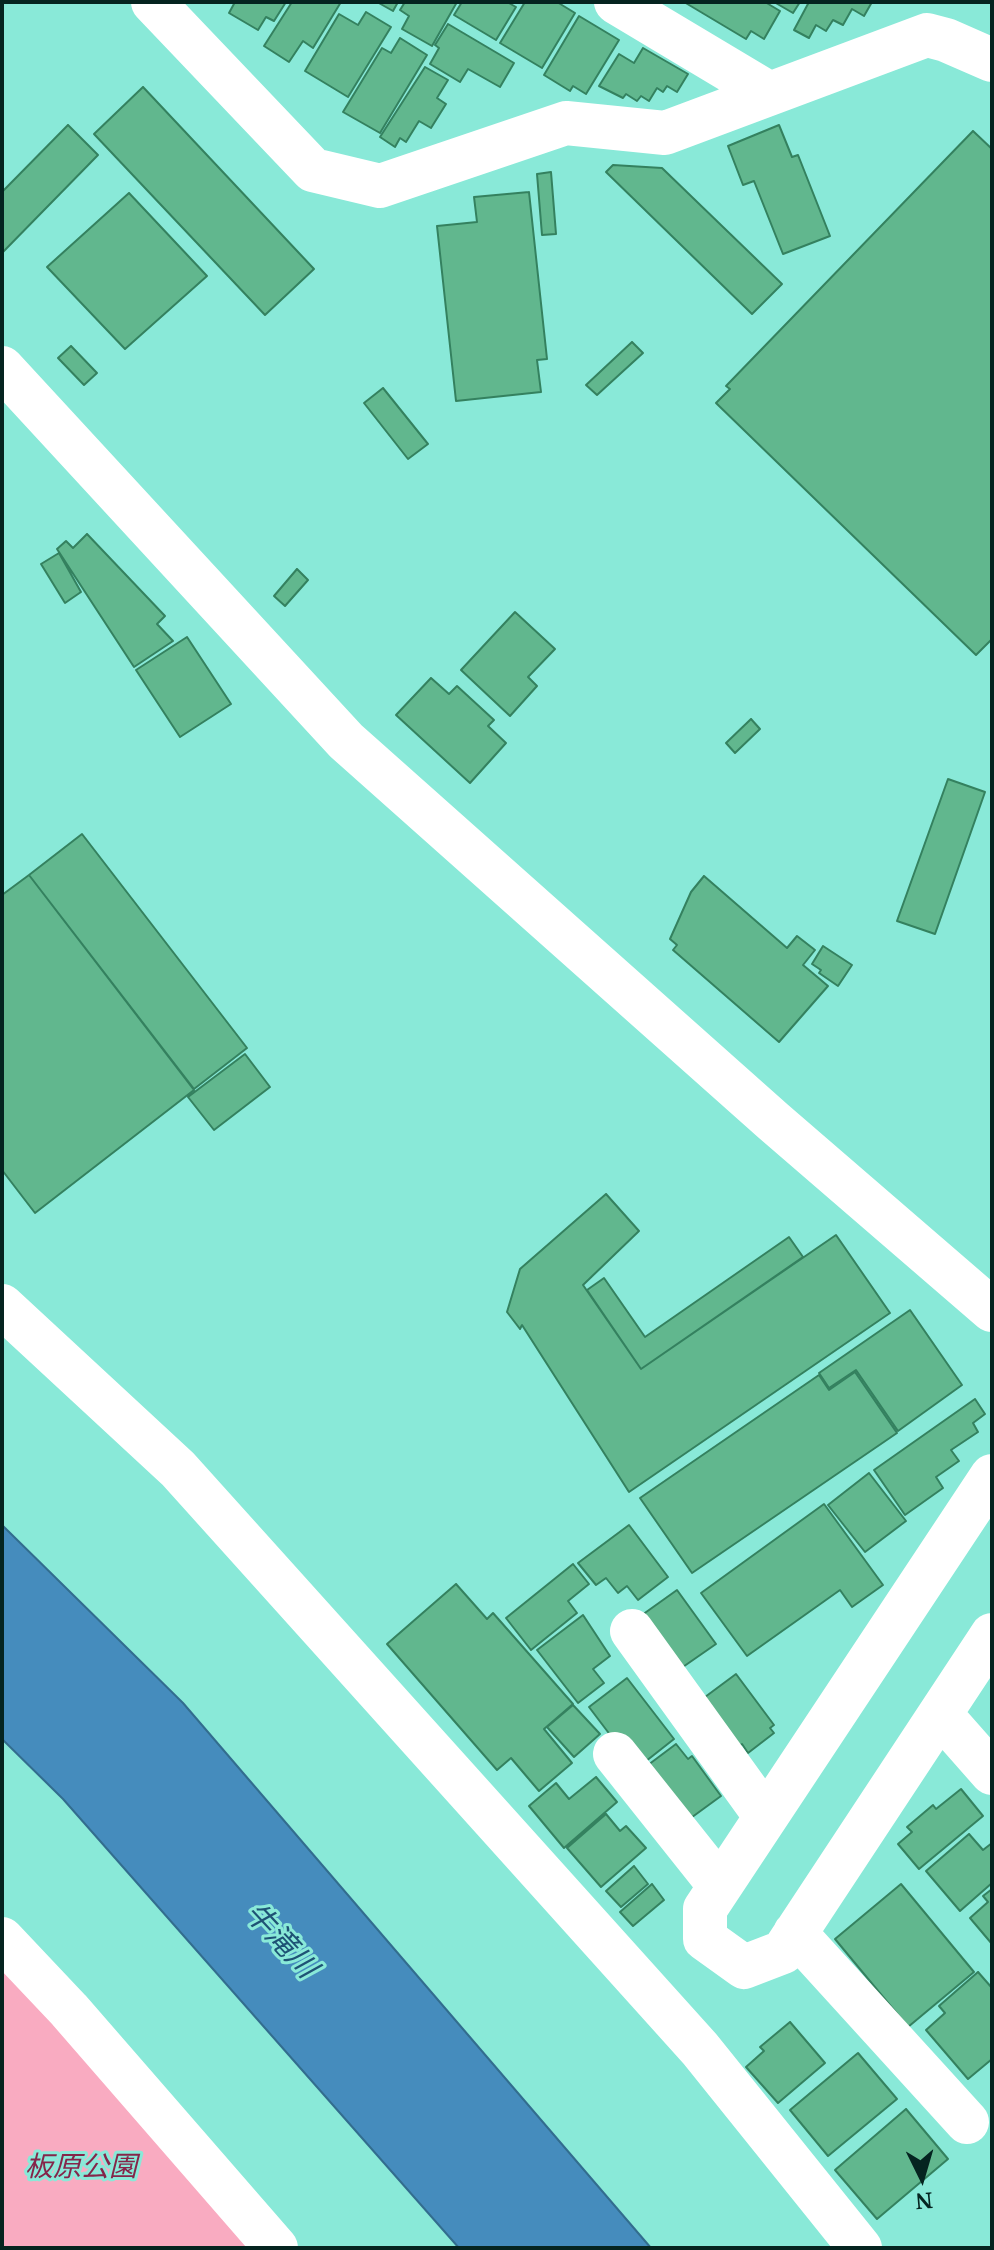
<!DOCTYPE html>
<meta charset="utf-8">
<style>
body{margin:0}
#map{position:relative;width:994px;height:2250px;overflow:hidden;background:#89e9d8;font-family:"Noto Serif",serif}
canvas{display:block}
.frame{position:absolute;inset:0;border:4px solid #052420;pointer-events:none}
.north{position:absolute;left:882px;top:2138px;width:80px;height:80px;-webkit-text-stroke:6px #89e9d8;paint-order:stroke;rotate:175deg;font-size:22px;font-weight:700;line-height:32px;text-align:center;color:#052420}
.north::after{content:'';display:block;margin:auto;width:28px;height:36px;background:#052420;clip-path:polygon(50% 0,100% 100%,50% 72%,0 100%)}
</style>
<div id="map">
<canvas width="994" height="2250"></canvas>
<div class="frame"></div>
<div class="north">N</div>
</div>
<script>
const c = document.querySelector('canvas').getContext('2d');
c.lineJoin = 'round';
function fillPath(path, color) { c.fillStyle = color; c.fill(path, 'evenodd'); }
const shape = rows => new Path2D(rows.map(r => 'M' + r).join(''));
function stroke(path, color, width, dash) { c.strokeStyle = color; c.lineWidth = width; c.lineCap = dash ? 'butt' : 'round'; c.setLineDash(dash || []); c.stroke(path); }
function write(font, color, halo, rows, align = 'center') {
  c.font = font + ' "Noto Serif","Noto Sans JP",serif'; c.lineWidth = 6; c.setLineDash([]); c.textBaseline = 'middle'; c.strokeStyle = halo; c.fillStyle = color; for (const [text, x, y, turn = 0] of rows) {
    c.save(); c.translate(x, y); c.rotate((+turn || 0) * Math.PI / 180); c.textAlign = isNaN(turn) ? turn : align; if (halo) c.strokeText(text, 0, 0); c.fillText(text, 0, 0); c.restore();
  }
}
fillPath(shape([
 [2,1954,257,2248,2,2248]
]), '#f9abc1');
const water = shape([
 [2,1525,183,1703,651,2248,459,2248,63,1799,2,1739,2,1525]
]);
fillPath(water, '#458cbd');
stroke(water, '#326d8e', 2);
const building = shape([
 [235,2,286,2,274,21,266,17,258,30,229,13,235,2],
 [292,2,341,2,313,48,303,41,289,62,264,46,292,2],
 [377,2,398,2,393,11,377,2],
 [405,2,457,2,432,46,402,29,409,16,400,10,405,2],
 [462,2,507,2,516,7,496,40,454,15,462,2],
 [525,2,557,2,575,13,542,68,500,43,525,2],
 [684,2,765,2,780,11,764,39,751,31,746,39,684,2],
 [774,2,800,2,793,13,774,2],
 [809,2,872,2,864,16,852,9,843,25,833,20,826,31,816,25,809,38,794,30,809,2],
 [366,12,391,27,348,97,305,71,339,14,358,25,366,12],
 [579,16,619,40,586,94,573,86,570,91,544,75,579,16],
 [448,24,514,63,500,87,468,69,460,82,430,64,439,48,435,45,448,24],
 [400,38,427,55,380,133,343,112,382,48,391,53,400,38],
 [643,48,688,74,677,92,667,86,663,92,657,88,649,101,641,96,637,101,626,94,623,98,599,86,619,54,634,63,643,48],
 [425,67,448,80,437,98,446,104,431,128,419,121,406,142,400,138,395,147,380,137,425,67],
 [143,87,314,269,265,315,94,134,143,87],
 [68,125,98,155,2,253,2,192,68,125],
 [779,125,792,157,798,155,830,236,783,254,754,181,743,185,728,146,779,125],
 [973,131,992,149,992,639,976,655,716,403,730,389,726,386,973,131],
 [613,165,662,168,782,284,752,314,606,172,613,165],
 [551,172,556,234,542,235,537,174,551,172],
 [529,192,547,359,537,360,541,392,456,401,437,226,477,222,474,197,529,192],
 [129,193,207,276,125,349,47,267,129,193],
 [632,342,643,353,597,395,586,385,632,342],
 [71,346,97,373,84,385,58,358,71,346],
 [383,388,428,444,408,459,364,403,383,388],
 [87,534,165,616,157,624,173,641,134,667,57,549,66,541,73,548,87,534],
 [59,553,81,592,65,603,41,564,59,553],
 [297,569,308,580,285,606,274,596,297,569],
 [515,612,555,649,528,677,537,686,510,716,461,670,515,612],
 [187,637,231,704,180,737,136,670,187,637],
 [431,678,449,694,457,686,494,720,488,726,506,743,470,783,396,715,431,678],
 [751,719,760,729,735,753,726,743,751,719],
 [948,779,985,792,935,934,897,921,948,779],
 [82,834,247,1048,194,1089,29,875,82,834],
 [29,875,194,1090,35,1213,2,1170,2,895,29,875],
 [704,876,787,948,797,936,815,950,803,965,828,986,779,1042,673,950,677,945,670,939,691,892,704,876],
 [823,946,852,965,838,986,819,973,821,970,812,964,823,946],
 [245,1054,270,1087,214,1130,188,1097,245,1054],
 [606,1194,639,1231,583,1285,641,1369,836,1235,890,1313,629,1492,522,1325,520,1329,507,1312,520,1269,606,1194],
 [789,1237,803,1257,641,1369,587,1290,604,1278,645,1337,789,1237],
 [910,1310,962,1385,898,1431,856,1370,829,1388,819,1373,910,1310],
 [855,1372,897,1433,692,1573,640,1498,819,1375,829,1390,855,1372],
 [975,1399,985,1414,973,1423,978,1432,951,1450,959,1461,936,1477,943,1488,905,1515,874,1470,975,1399],
 [869,1473,906,1521,865,1552,828,1505,869,1473],
 [824,1504,883,1585,852,1607,840,1590,747,1656,701,1593,824,1504],
 [629,1525,668,1577,638,1600,627,1586,618,1593,606,1578,596,1585,578,1563,629,1525],
 [573,1564,589,1584,568,1601,577,1613,531,1650,506,1618,573,1564],
 [456,1584,487,1619,493,1613,573,1704,544,1729,572,1763,539,1791,511,1758,497,1770,387,1644,456,1584],
 [677,1590,716,1644,680,1669,642,1615,677,1590],
 [583,1615,610,1656,593,1669,604,1683,578,1703,537,1650,583,1615],
 [736,1674,774,1725,770,1728,774,1733,748,1753,742,1744,736,1748,701,1700,736,1674],
 [627,1678,674,1739,636,1769,589,1707,627,1678],
 [573,1705,600,1734,574,1757,547,1727,573,1705],
 [676,1744,688,1759,692,1756,721,1796,684,1823,644,1768,676,1744],
 [596,1777,617,1802,564,1848,529,1806,556,1783,569,1799,596,1777],
 [961,1789,983,1816,919,1869,898,1844,912,1832,907,1827,933,1805,936,1809,961,1789],
 [606,1814,620,1831,626,1826,646,1848,601,1887,567,1848,606,1814],
 [969,1834,983,1850,992,1843,992,1883,960,1911,926,1871,969,1834],
 [634,1866,648,1884,621,1907,606,1891,634,1866],
 [652,1884,664,1900,633,1926,620,1912,652,1884],
 [901,1884,974,1972,908,2027,835,1939,901,1884],
 [992,1889,992,1944,970,1918,988,1902,983,1896,992,1889],
 [978,1972,992,1988,992,2059,968,2079,926,2030,945,2013,939,2006,978,1972],
 [790,2022,825,2063,778,2103,746,2067,764,2051,760,2047,790,2022],
 [858,2053,897,2099,828,2156,790,2110,858,2053],
 [906,2109,948,2159,877,2219,835,2170,906,2109]
]);
fillPath(building, '#61b78e');
stroke(building, '#34815f', 2);
stroke(shape([
 [153,2,313,170,380,186,566,123,665,133,927,35,946,40,992,60],
 [616,2,768,93],
 [2,368,346,741,773,1121,992,1310],
 [2,1306,178,1469,700,2049,860,2248],
 [992,1476,705,1909,705,1939,744,1967,783,1952,992,1635],
 [632,1631,766,1817],
 [940,1714,992,1773],
 [615,1754,720,1886],
 [795,1933,967,2122],
 [2,1939,69,2010,276,2248]
]), '#fff', 44);
write('italic 28px', '#852549', '#89e9d8', [
 ["板原公園",81,2168]
]);
write('italic 30px', '#1e5275', '#89e9d8', [
 ["牛滝川",280,1941,47]
]);
</script>
